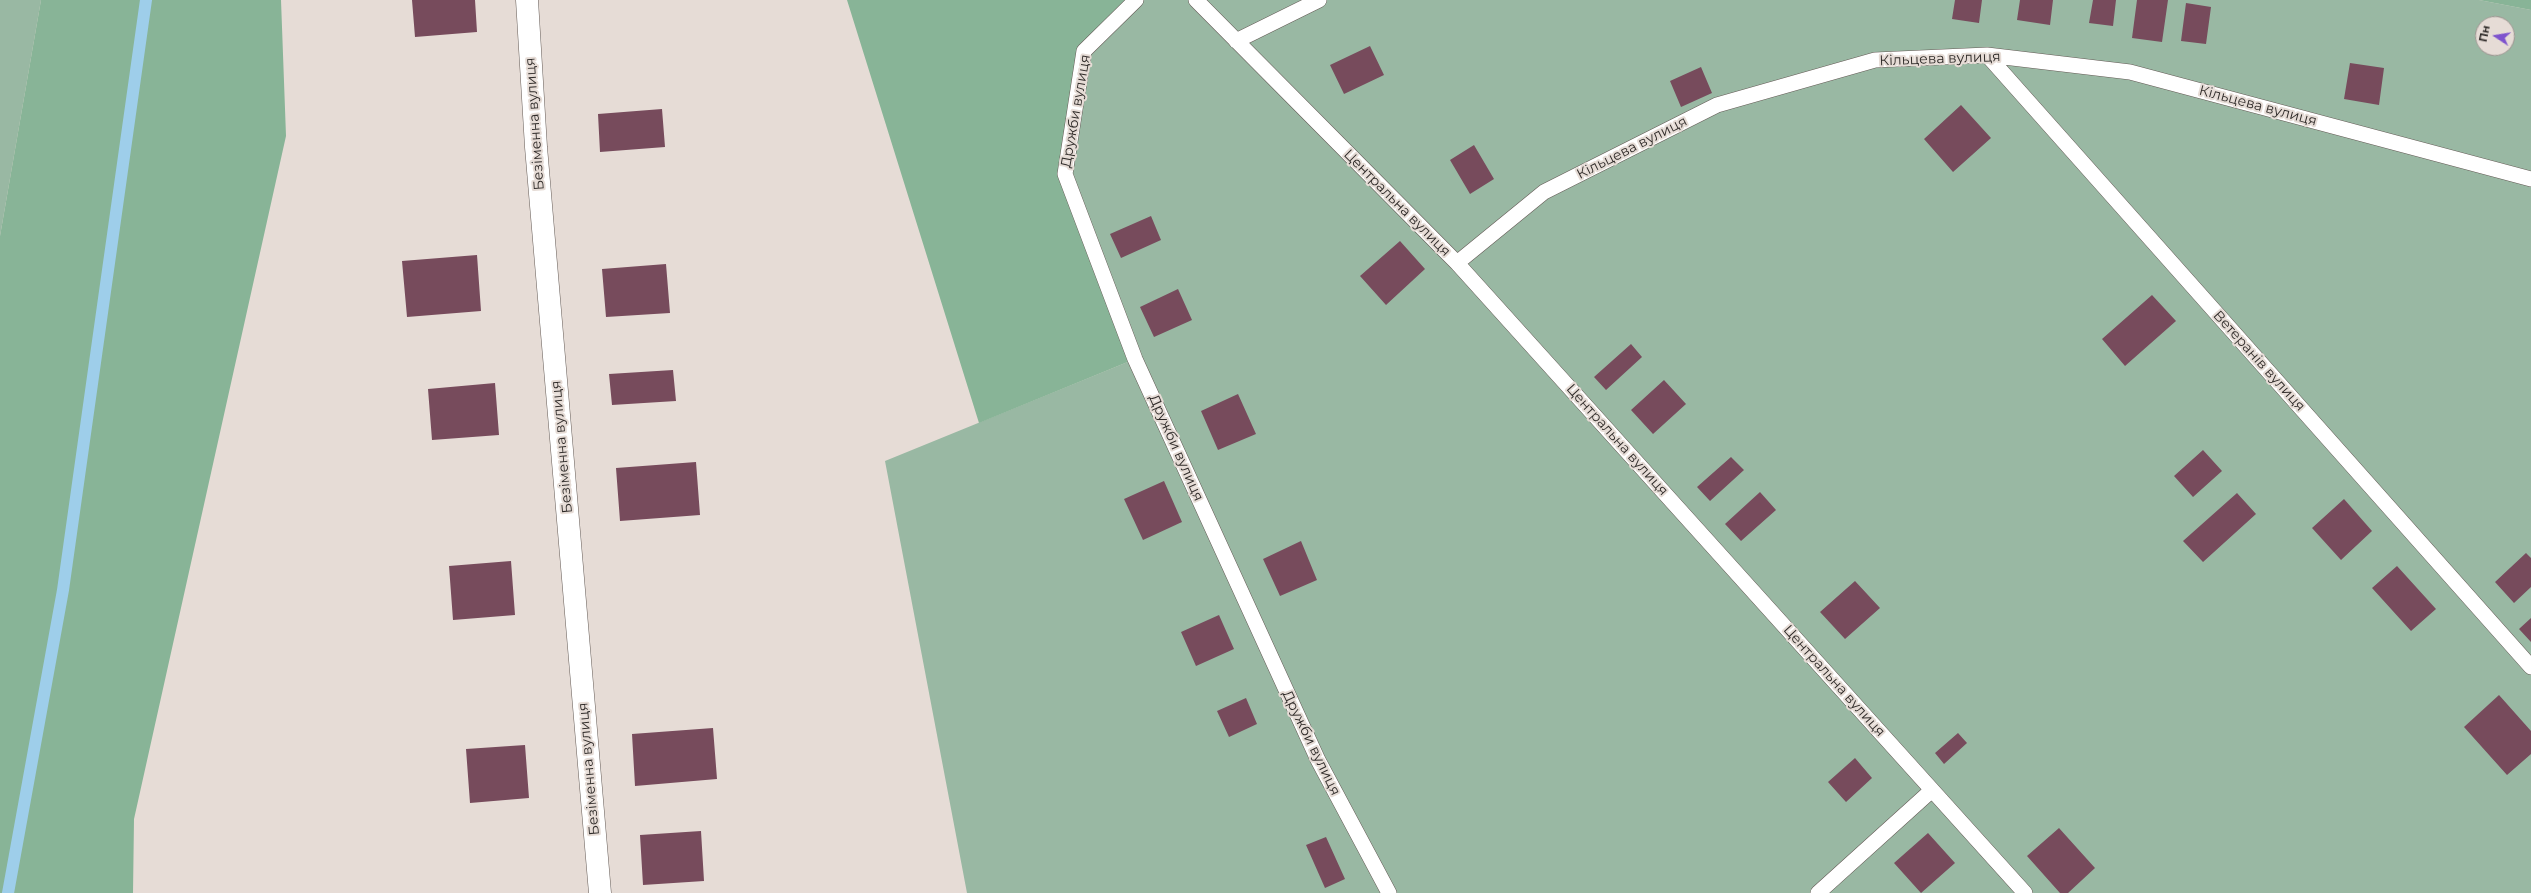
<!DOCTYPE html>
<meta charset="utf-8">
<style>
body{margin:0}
#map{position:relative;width:2531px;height:893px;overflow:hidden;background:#e6dcd6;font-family:Montserrat,sans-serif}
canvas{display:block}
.north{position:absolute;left:2475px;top:16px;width:40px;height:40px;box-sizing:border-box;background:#e6dcd6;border:1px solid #9d9591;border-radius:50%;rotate:282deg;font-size:11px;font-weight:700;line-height:16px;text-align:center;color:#2f2b29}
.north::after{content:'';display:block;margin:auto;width:14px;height:18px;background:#7e53cd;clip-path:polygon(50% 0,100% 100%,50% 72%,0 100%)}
</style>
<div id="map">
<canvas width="2531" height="893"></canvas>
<div class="north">Пн</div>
</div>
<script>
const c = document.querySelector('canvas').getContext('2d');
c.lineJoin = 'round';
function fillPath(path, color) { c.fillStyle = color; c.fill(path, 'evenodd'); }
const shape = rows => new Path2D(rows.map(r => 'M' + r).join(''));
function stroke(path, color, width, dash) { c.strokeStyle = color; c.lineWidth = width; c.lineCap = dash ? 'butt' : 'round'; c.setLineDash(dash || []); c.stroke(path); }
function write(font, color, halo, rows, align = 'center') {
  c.font = font + ' Montserrat,sans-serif'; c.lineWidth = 4; c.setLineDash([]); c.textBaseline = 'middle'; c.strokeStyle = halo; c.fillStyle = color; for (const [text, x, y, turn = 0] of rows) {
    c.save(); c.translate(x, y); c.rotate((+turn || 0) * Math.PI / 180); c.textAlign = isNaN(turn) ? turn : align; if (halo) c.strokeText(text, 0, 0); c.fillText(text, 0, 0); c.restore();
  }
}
fillPath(shape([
 [0,0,41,0,0,236],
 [1136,0,2479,0,2531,10,2531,893,967,893,885,461,1135,359,1065,174,1084,51],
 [2483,24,2507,24,2507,48,2483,48]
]), '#99b8a3');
fillPath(shape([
 [41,0,281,0,286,136,134,819,133,893,0,893,0,236],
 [847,0,1136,0,1084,51,1065,173,1135,359,979,423],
 [2479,0,2531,0,2531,10]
]), '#88b497');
stroke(shape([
 [8,893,63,590,146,0]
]), '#9eceea', 12);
fillPath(shape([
 [412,0,475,0,477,32,415,37],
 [1955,0,1982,0,1979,23,1952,19],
 [2020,0,2053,0,2050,25,2017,20],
 [2093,0,2116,0,2113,26,2089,23],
 [2137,0,2168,0,2162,42,2132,38],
 [2186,3,2211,7,2206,44,2181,41],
 [1370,46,1384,75,1344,94,1330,65],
 [2350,63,2384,68,2379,105,2344,99],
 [1701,67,1712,93,1681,107,1670,81],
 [1961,105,1991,138,1953,172,1924,139],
 [662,109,665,147,600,152,598,114],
 [1474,145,1494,179,1470,194,1450,160],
 [1151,216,1161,240,1121,258,1110,234],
 [1400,241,1425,269,1386,305,1360,276],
 [477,255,481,311,407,317,402,261],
 [666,264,670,313,606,317,602,269],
 [1178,289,1192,320,1154,337,1140,307],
 [2152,295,2176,321,2125,366,2102,339],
 [1631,344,1642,357,1606,390,1594,377],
 [673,370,676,401,612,405,609,374],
 [1664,380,1686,404,1653,434,1631,410],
 [495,383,499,435,432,440,428,389],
 [1238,394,1256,434,1218,450,1201,411],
 [2203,450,2222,471,2193,497,2174,476],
 [1731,457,1744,470,1710,501,1697,487],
 [696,462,700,515,620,521,616,468],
 [1164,481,1182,522,1143,540,1124,499],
 [1760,492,1776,510,1741,541,1725,524],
 [2237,493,2256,514,2203,562,2183,541],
 [2344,499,2372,531,2341,560,2312,528],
 [1301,541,1317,580,1280,596,1263,559],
 [2526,553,2531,558,2531,587,2514,603,2495,582],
 [511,561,515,615,453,620,449,566],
 [2397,566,2436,609,2411,631,2372,588],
 [1855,581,1880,608,1845,639,1820,612],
 [1219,615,1234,649,1196,666,1181,632],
 [2531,618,2531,642,2519,629],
 [2499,695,2531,731,2531,754,2507,775,2464,727],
 [1246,698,1257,724,1229,737,1217,711],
 [713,728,717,779,635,786,632,734],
 [1958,733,1967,743,1944,764,1935,753],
 [525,745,529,798,470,803,466,749],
 [1855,758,1872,778,1846,802,1828,782],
 [2059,828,2095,868,2068,893,2060,893,2027,856],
 [701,831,704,881,643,885,640,835],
 [1928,833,1955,863,1921,893,1894,863],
 [1326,837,1345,879,1325,888,1306,845]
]), '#774b5c');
const lane = shape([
 [1136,0,1084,51,1065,174,1135,359,1318,760,1389,893],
 [1196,0,1457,263,2025,893],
 [1236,41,1319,0],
 [1987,55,2531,667],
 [1457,263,1544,192,1717,105,1875,60,1987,55,2130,72,2531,179],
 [1818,893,1932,790]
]);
const street = shape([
 [527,0,536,147,600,893]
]);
stroke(lane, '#645b56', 16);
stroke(street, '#645b56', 23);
stroke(lane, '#fff', 15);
stroke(street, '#fff', 22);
write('14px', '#2f2b29', '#e6dcd6', [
 ["Кільцева вулиця",1940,59,-2],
 ["Кільцева вулиця",2258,106,15],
 ["Дружби вулиця",1076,111,-80],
 ["Безіменна вулиця",535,124,-94],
 ["Кільцева вулиця",1632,148,-27],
 ["Центральна вулиця",1397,203,45],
 ["Ветеранів вулиця",2259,361,48],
 ["Центральна вулиця",1617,440,48],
 ["Безіменна вулиця",562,447,-95],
 ["Дружби вулиця",1176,448,66],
 ["Центральна вулиця",1834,681,48],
 ["Дружби вулиця",1311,743,64],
 ["Безіменна вулиця",589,769,-95]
]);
</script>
